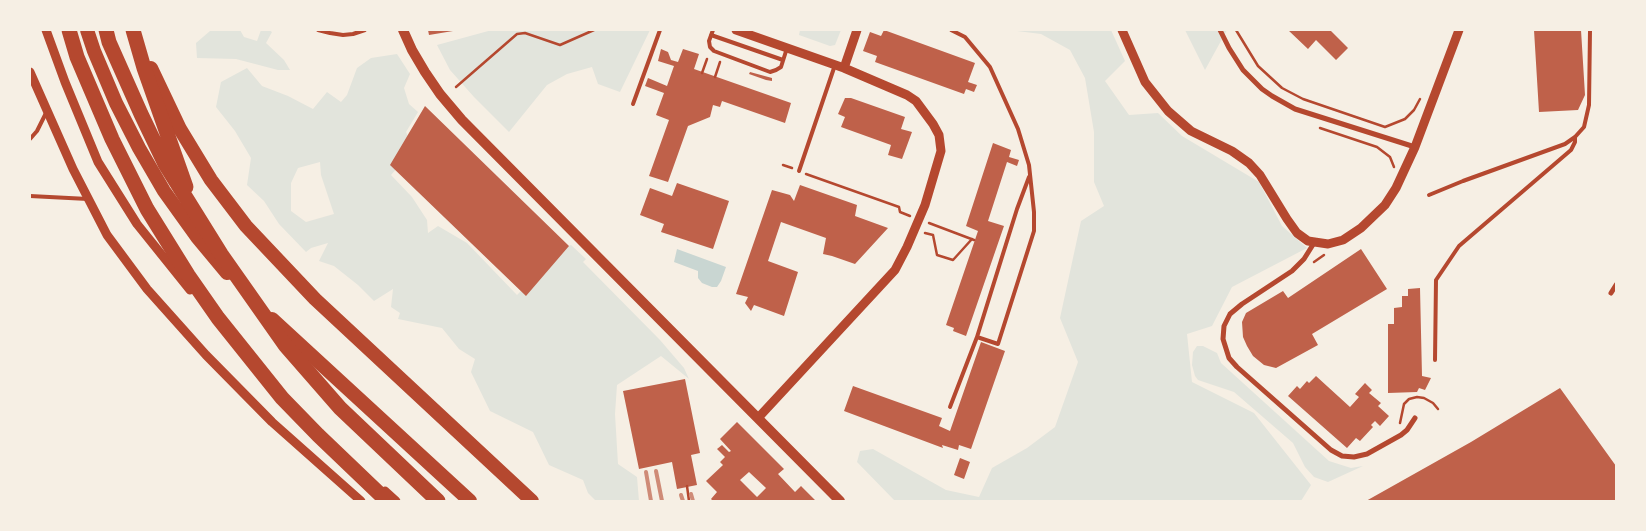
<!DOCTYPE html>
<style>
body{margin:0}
#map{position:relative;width:1646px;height:531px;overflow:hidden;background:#f6efe4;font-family:"IBM Plex Sans",sans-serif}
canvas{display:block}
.frame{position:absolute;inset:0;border:31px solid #f6efe4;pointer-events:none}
</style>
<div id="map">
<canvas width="1646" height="531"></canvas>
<div class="frame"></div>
</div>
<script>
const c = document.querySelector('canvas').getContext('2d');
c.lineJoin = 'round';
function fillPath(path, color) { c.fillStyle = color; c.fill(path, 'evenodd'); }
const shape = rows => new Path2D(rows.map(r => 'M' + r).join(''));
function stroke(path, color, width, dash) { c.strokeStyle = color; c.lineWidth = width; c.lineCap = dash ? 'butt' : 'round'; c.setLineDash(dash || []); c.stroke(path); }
fillPath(shape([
 [214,30,240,30,244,37,257,41,261,30,269,30,272,32,266,43,284,60,290,70,278,70,236,59,197,58,196,43,210,31],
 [492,30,650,30,620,92,598,84,592,67,567,74,547,85,509,132,474,97,450,70,437,45],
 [800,30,841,30,835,45,830,46,799,35],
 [1009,30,1111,30,1125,61,1105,81,1129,115,1158,113,1182,136,1259,182,1282,226,1307,248,1232,287,1212,326,1187,334,1192,382,1254,413,1311,485,1301,501,895,501,857,462,860,451,873,449,946,490,979,497,992,468,1027,448,1055,427,1078,362,1060,318,1081,221,1104,206,1094,182,1094,132,1085,78,1070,50,1041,34],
 [1185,30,1227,30,1205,70],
 [397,54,410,74,404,88,409,104,418,112,406,132,414,149,391,175,412,197,427,220,428,233,438,226,467,243,517,295,562,249,571,245,586,259,583,262,660,340,684,368,689,379,661,356,617,385,615,414,618,464,637,477,639,501,596,501,588,493,583,480,549,465,533,432,490,411,471,372,475,359,459,349,442,328,398,319,400,313,391,307,393,289,374,301,358,285,334,266,319,261,328,243,311,248,306,252,279,224,264,201,247,185,251,158,235,131,216,107,221,82,247,68,262,86,288,96,313,109,327,92,341,102,347,95,357,68,371,58],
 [320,162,321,175,334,214,306,222,291,211,291,183,298,168],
 [1197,346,1203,346,1217,353,1221,363,1329,461,1351,468,1363,466,1328,482,1314,477,1305,467,1293,443,1234,392,1198,380,1195,376,1192,365,1193,352]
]), '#e2e4dc');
fillPath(shape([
 [677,249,726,267,721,281,717,287,712,287,702,283,698,278,698,271,674,262]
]), '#c9d6d2');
fillPath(shape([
 [428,30,453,30,453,31,429,35],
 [884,30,975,63,968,82,977,85,974,92,966,89,964,94,875,62,877,56,863,51,870,32,881,36],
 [1288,30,1330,30,1348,48,1336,60,1316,40,1308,49],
 [1534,30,1581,30,1585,95,1578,110,1539,112],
 [661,49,668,52,671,60,678,62,683,49,699,54,694,69,791,103,785,123,722,101,720,107,713,105,710,117,688,126,668,182,649,176,669,120,656,115,664,93,645,86,648,78,667,86,674,66,658,61],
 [750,72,772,78,772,81,766,80,749,74],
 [845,98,851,98,905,117,901,129,912,132,902,159,888,155,891,145,841,127,845,117,838,114],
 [425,106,569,246,526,296,390,165],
 [993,143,1011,150,1009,157,1019,160,1017,166,1007,162,988,221,1004,226,966,336,953,331,954,328,946,325,978,231,966,226],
 [677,183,729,201,713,249,661,232,664,224,640,215,650,188,672,196],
 [800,185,857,205,855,216,888,228,855,264,832,256,823,254,826,238,781,222,768,261,798,272,784,316,754,305,751,311,745,303,748,297,736,294,772,190,790,195,794,201],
 [1361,249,1387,289,1312,334,1318,345,1276,368,1264,365,1253,356,1247,346,1243,337,1242,322,1246,313,1283,291,1288,298],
 [1420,288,1422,376,1431,378,1425,390,1419,388,1417,392,1388,393,1388,324,1394,324,1394,308,1402,307,1402,296,1408,296,1408,289],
 [981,342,1005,351,971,449,959,445,958,450,942,445,943,448,844,411,853,386,942,418,939,426,950,431],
 [1316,376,1350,407,1359,397,1355,394,1365,383,1372,390,1369,393,1381,403,1378,406,1389,416,1380,426,1375,421,1371,425,1373,427,1360,441,1356,438,1347,448,1288,396,1297,386,1300,389,1307,381,1309,383],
 [685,379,700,453,691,455,697,485,677,489,672,462,639,469,623,391],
 [1560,388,1616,466,1616,501,1366,501,1471,442],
 [737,422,784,469,778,474,795,492,801,486,816,501,713,501,711,499,717,492,706,481,723,465,720,462,725,457,717,449,722,445,729,452,731,451,720,439],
 [749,472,766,488,757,497,740,480],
 [960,458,970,462,964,479,954,475]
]), '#bf614a');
stroke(shape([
 [1236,30,1258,66,1282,88,1303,99,1385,127,1405,119,1414,110,1420,99],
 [702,73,707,59],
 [715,77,720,62],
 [456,87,517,34,525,33,560,45,594,30],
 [1320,128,1377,147,1390,157,1394,167],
 [783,165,792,168],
 [806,174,899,207,900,212,910,216],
 [929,223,974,240],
 [925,233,933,235,937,255,953,260,972,239],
 [1314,262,1324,255],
 [1400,423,1404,404,1409,399,1417,397,1424,398,1433,403,1438,409],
 [687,486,689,501]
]), '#b5482f', 2.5);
stroke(shape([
 [318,30,330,33,343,35,353,34,365,30],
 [713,30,709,41,710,47,714,51,770,72,776,70,781,67,787,48],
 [951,30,965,37,990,67,1018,129,1029,165,1034,212,1034,231,998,344,977,337],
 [711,35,783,60],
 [633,104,660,30],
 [30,139,37,131,47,111],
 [799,171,835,65],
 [1429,195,1463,181,1565,144,1575,137,1584,127,1589,105,1590,30],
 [30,196,88,199],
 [1435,360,1436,280,1459,246,1571,150,1575,142,1575,137],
 [950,407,977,337,1017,209,1029,177]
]), '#b5482f', 4);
stroke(shape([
 [1220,30,1229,48,1243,70,1262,89,1272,96,1295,109,1415,147],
 [1314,243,1304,259,1292,271,1242,304,1230,314,1224,326,1223,339,1229,358,1237,367,1331,450,1342,456,1354,457,1367,454,1401,435,1407,430,1415,418],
 [1611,293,1616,285]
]), '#b5482f', 5);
stroke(shape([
 [46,30,65,82,98,162,137,224,190,290],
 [736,30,844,68,907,95,916,101,933,124,939,135,941,151,925,205,907,247,895,270,758,418],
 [1122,30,1145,82,1168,111,1191,131,1232,151,1249,163,1260,175,1287,219,1297,233,1308,241,1328,244,1343,240,1361,228,1385,205,1396,188,1415,147,1459,30],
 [844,68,857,30],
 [30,72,73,169,107,235,147,289,206,355,272,422,361,501],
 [385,491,396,501]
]), '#b5482f', 9);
stroke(shape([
 [403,30,412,50,425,72,440,94,462,120,840,501]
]), '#b5482f', 10);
stroke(shape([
 [87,30,94,51,116,103,139,148,164,191,197,237,227,273],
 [151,68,180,129,211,180,246,226,315,299,532,501],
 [272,319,470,501]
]), '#b5482f', 14);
stroke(shape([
 [69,30,77,57,112,139,147,209,188,275,218,318,282,398,318,435,387,501],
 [106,30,109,42,141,114,165,164,221,254,285,345,340,408,438,501],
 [133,30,144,68,186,187]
]), '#b5482f', 15);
stroke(shape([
 [656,471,662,501],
 [646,472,651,501],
 [691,494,693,501],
 [681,495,683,501]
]), '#cf8b77', 4);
</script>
